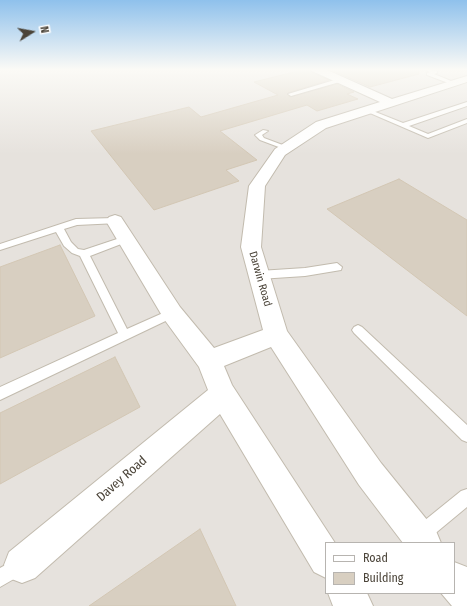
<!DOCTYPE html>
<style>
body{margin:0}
#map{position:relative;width:467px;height:606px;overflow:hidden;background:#f6f3ec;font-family:"Fira Sans Condensed",sans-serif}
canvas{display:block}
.legend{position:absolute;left:325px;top:542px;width:130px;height:52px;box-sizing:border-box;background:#fff;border:1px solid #b7b4b0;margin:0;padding:5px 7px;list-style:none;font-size:12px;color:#4b4439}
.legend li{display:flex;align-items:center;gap:8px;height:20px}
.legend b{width:20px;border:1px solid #b7b4b0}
.north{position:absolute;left:12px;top:12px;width:40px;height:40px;-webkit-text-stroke:3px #fff;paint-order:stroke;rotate:79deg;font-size:11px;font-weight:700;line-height:16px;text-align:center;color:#4b4439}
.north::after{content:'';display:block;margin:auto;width:14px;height:18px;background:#4b4439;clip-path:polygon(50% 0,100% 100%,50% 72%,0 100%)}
</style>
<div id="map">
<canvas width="467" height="606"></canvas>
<ul class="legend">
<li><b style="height:5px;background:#fff"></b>Road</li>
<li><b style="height:11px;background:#d8cfc1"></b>Building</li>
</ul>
<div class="north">N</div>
</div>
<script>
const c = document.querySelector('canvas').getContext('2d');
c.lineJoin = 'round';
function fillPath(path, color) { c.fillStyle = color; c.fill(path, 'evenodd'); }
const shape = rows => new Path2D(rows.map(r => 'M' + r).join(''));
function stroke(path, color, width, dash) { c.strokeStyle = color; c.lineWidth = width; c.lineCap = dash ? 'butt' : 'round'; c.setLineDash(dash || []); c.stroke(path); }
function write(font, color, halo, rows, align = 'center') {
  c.font = font + ' "Fira Sans Condensed",sans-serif'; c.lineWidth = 4; c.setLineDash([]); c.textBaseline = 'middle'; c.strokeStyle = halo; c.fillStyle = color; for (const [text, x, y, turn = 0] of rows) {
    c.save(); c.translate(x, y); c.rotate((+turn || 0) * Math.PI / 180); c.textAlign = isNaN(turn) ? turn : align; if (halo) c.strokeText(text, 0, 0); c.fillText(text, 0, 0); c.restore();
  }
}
fillPath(shape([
 [0,69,467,69,467,606,0,606],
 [326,543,454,543,454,593,326,593]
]), '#e6e2dd');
const building = shape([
 [306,69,310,69,311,72,329,80,288,93,287,94,290,97,337,84,354,92,347,94,358,99,317,111,307,105,220,131,257,160,226,170,239,181,154,210,91,131,189,107,201,117,278,95,254,82,306,69],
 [329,69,418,69,419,74,370,87,329,69],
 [399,179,467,220,467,316,327,209,399,179],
 [60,245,95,316,0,358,0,267,60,245],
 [115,357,140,407,0,484,0,413,115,357],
 [200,529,236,606,89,606,200,529]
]);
fillPath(building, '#d8cfc1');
stroke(building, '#d3c7b4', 1);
const service = shape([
 [424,69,437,71,437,73,434,74,456,83,451,84,427,75,427,73,430,72,424,69],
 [341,78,344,80,343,81,291,96,288,94,341,78],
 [467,102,467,106,409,126,428,134,467,119,467,123,428,138,363,110,368,109,403,123,467,102],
 [263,130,268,131,262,135,264,138,288,147,288,149,284,149,260,140,255,135,263,130],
 [115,218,118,219,119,221,118,223,77,225,64,229,71,242,78,249,84,250,123,237,129,237,131,239,129,241,90,256,127,329,172,309,176,310,178,313,176,316,0,400,0,387,118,333,80,256,72,253,64,246,56,232,0,250,0,244,76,219,115,218],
 [337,263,342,267,341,270,305,276,259,279,255,278,254,275,255,272,259,271,305,268,337,263],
 [358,325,362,327,467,425,467,442,462,440,354,333,352,330,354,327,358,325],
 [467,489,467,507,426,541,421,543,414,541,412,535,414,529,461,491,467,489],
 [20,557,26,560,29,566,26,572,0,587,0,568,20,557]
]);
const minor = shape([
 [311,69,325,69,392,99,467,76,467,82,326,128,285,155,265,186,261,247,287,331,381,463,436,531,441,543,403,543,359,485,271,347,224,366,232,385,335,543,326,543,326,578,314,572,220,414,35,578,22,583,9,578,4,565,9,552,208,390,199,367,164,319,106,221,109,217,115,215,121,217,180,307,214,348,263,330,241,247,249,186,275,149,316,122,380,102,312,71,311,69],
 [454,562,467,567,467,606,452,606,441,593,454,593,454,562],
 [328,593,367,593,373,606,333,606,328,593]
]);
stroke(service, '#c2bbae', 2);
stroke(minor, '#c2bbae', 2);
fillPath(service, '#fff');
fillPath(minor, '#fff');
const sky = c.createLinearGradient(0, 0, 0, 154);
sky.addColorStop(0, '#8fc1ec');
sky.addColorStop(0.45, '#fbfaf6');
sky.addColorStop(1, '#fbfaf600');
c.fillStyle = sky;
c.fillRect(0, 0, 467, 154);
write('11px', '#4b4439', '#fff', [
 ["Darwin Road",260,279,74]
]);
write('13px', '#4b4439', '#fff', [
 ["Davey Road",122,479,-41]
]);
</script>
